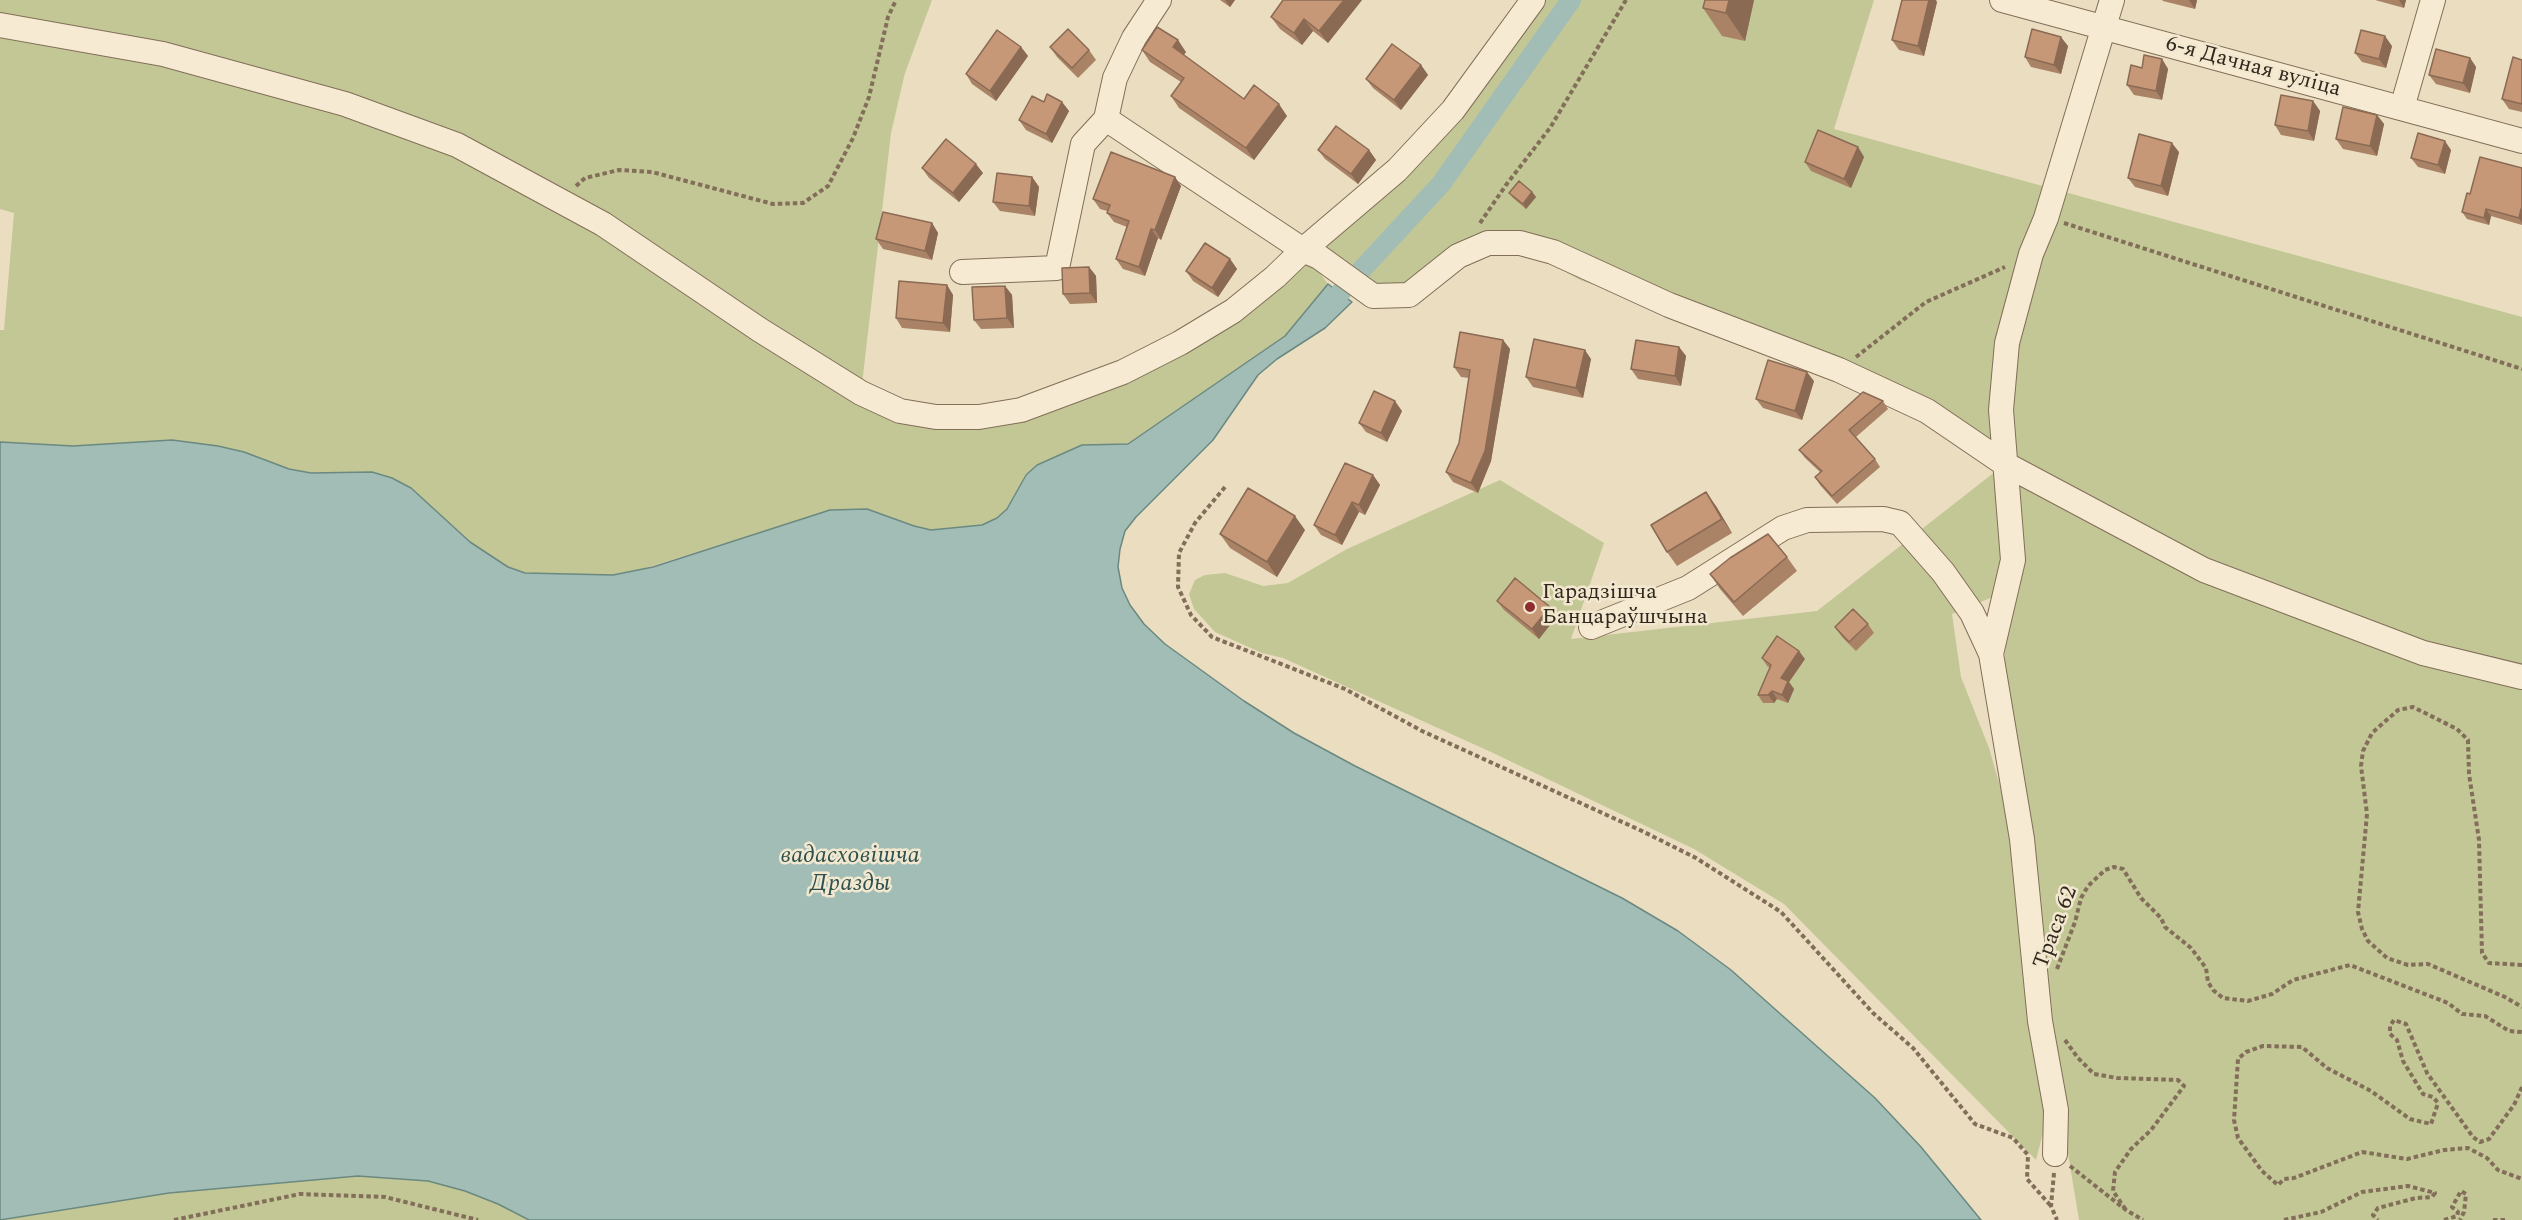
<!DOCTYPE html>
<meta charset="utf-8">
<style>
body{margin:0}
canvas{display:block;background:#eaddc0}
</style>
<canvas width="2522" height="1220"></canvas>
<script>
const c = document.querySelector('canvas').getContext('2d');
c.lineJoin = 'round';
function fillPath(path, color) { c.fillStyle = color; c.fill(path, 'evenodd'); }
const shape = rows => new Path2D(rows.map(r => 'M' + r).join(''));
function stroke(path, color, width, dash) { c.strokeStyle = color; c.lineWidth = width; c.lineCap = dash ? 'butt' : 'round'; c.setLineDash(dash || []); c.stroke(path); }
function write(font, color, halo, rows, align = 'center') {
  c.font = font + ' Spectral,serif'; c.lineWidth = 5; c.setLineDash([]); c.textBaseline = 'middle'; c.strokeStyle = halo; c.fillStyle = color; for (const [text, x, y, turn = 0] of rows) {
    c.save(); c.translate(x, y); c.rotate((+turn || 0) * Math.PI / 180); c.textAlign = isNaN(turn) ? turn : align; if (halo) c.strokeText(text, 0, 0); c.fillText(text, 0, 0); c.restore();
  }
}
fillPath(shape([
 [0,0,932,0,905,73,891,133,861,393,979,417,1180,343,1397,170,1533,0,1874,0,1834,129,2522,317,2522,1220,2079,1220,2047,1026,2004,664,2008,622,2007,591,1952,614,1961,677,1989,748,2016,842,2051,1101,2036,1160,1784,904,1694,849,1491,752,1283,658,1262,653,1215,632,1194,609,1189,594,1195,580,1205,575,1225,573,1263,586,1288,583,1347,549,1500,480,1604,543,1571,639,1817,611,2005,464,1793,352,1580,280,1529,250,1481,250,1411,299,1304,252,1328,284,1285,336,1128,444,1082,445,1037,464,1025,475,1007,509,997,518,982,525,931,530,914,526,867,509,830,510,633,572,613,575,525,573,508,567,489,556,470,542,411,488,392,478,372,472,311,473,289,469,244,452,218,446,172,440,73,446,0,442,0,330,4,330,14,213,0,209],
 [358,1176,428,1181,465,1191,498,1204,529,1220,3,1220,169,1193]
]), '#c2c795');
const water = shape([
 [1328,284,1352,302,1325,328,1277,359,1258,375,1213,440,1136,517,1125,531,1120,549,1118,567,1122,588,1130,605,1144,624,1165,644,1244,701,1294,733,1355,766,1622,898,1678,931,1731,970,1875,1098,1921,1147,1981,1220,529,1220,498,1204,465,1191,428,1181,358,1176,169,1193,0,1220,0,442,73,446,172,440,218,446,244,452,289,469,311,473,372,472,392,478,411,488,470,542,508,567,525,573,613,575,653,567,830,510,867,509,914,526,931,530,982,525,997,518,1007,509,1026,475,1037,465,1082,445,1128,444,1285,336,1328,284]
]);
fillPath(water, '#a2bdb5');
stroke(water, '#6b8981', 1.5);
stroke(shape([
 [1340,293,1441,184,1571,0]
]), '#a2bdb5', 20);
const minor = shape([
 [2002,0,2522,141],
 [0,25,163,54,345,104,457,145,603,224,760,330,861,393,900,411,936,417,979,417,1021,410,1123,372,1180,343,1233,311,1275,277,1303,250,1397,170,1453,110,1533,0],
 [2402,108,2433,0],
 [1106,119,1303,250,1319,257,1373,296,1409,295,1458,256,1488,243,1520,243,1553,252,1669,305,1839,370,1927,411,2005,464,2204,570,2423,653,2522,677],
 [962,272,1057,268,1083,144,1106,119,1115,78,1134,38,1159,0],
 [1591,627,1688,588,1783,528,1807,520,1883,519,1900,523,1943,572,1972,613,1991,654],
 [2055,1154,2056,1110,2040,1021,2022,839,1991,654,2013,560,2001,410,2007,343,2031,254,2046,218,2112,0]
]);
stroke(minor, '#826e59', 26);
stroke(shape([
 [576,186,585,178,619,170,652,172,773,204,803,203,828,186,853,138,869,97,888,17,896,0],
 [1480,223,1506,185,1550,128,1626,0],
 [2064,223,2522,369],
 [1856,357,1926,302,2005,267],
 [1225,487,1195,523,1179,553,1178,587,1191,615,1212,637,1345,689,1422,731,1642,831,1696,858,1781,912,1873,1013,1913,1048,1975,1124,2013,1138,2028,1155,2027,1179,2051,1206],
 [2522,965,2489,963,2482,953,2479,840,2469,774,2468,740,2457,729,2413,707,2398,710,2372,733,2363,751,2361,766,2367,814,2358,912,2362,929,2368,941,2387,958,2408,965,2428,964,2505,997,2522,1007],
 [2057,969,2075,922,2081,898,2088,886,2105,870,2114,867,2123,869,2141,898,2161,918,2165,927,2191,948,2206,968,2208,982,2213,990,2223,998,2248,1001,2272,994,2293,980,2350,965,2448,1003,2462,1014,2485,1016,2509,1031,2522,1032],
 [2065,1040,2078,1058,2094,1074,2117,1078,2178,1080,2184,1086,2151,1130,2131,1149,2115,1172,2113,1191,2126,1210],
 [2522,1087,2514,1105,2489,1139,2480,1142,2473,1137,2427,1073,2406,1024,2394,1020,2390,1026,2390,1034,2397,1040,2403,1061,2423,1094,2433,1097,2438,1103,2431,1124,2410,1119,2371,1091,2327,1068,2302,1047,2263,1046,2246,1052,2238,1059,2234,1120,2238,1138,2262,1171,2278,1185,2284,1179,2294,1178,2362,1152,2407,1159,2444,1150,2468,1148,2487,1158,2498,1170,2522,1179],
 [2070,1166,2126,1210,2143,1220],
 [2054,1173,2051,1206,2057,1220],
 [174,1220,300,1194,385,1197,478,1220],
 [2284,1220,2321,1212,2362,1192,2408,1186,2435,1193,2432,1197,2416,1198,2378,1208,2373,1215,2378,1220],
 [2444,1220,2457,1216,2458,1212,2452,1207,2461,1191,2466,1194,2464,1212,2460,1220],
 [2493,1220,2505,1220]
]), '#826e59', 4, [4.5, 3]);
stroke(minor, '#f6ebd2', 24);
fillPath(shape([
 [1220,0,1235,0,1230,7],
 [1362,0,1328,43,1313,31,1302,45,1280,29,1271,17],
 [1754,0,1745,41,1722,36,1703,8],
 [2162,0,2197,0,2195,9,2163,1],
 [2375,0,2406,0,2404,8],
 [1937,2,1924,56,1899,50,1892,40],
 [2068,46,2061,74,2031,67,2025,57],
 [2392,46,2386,68,2362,62,2355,53],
 [1021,47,1028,56,996,101,972,84,966,74],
 [1050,47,1089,50,1096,60,1078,78,1057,57],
 [1142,50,1186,52,1184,55,1244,99,1287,116,1254,160,1179,108,1171,96,1181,82,1150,62],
 [2470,58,2476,67,2470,93,2436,84,2429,75],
 [2162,59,2168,69,2162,100,2134,95,2127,85,2142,68],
 [2522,60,2522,112,2509,109,2502,99],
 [1421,65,1428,75,1401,110,1373,88,1366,79],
 [2313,101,2320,111,2314,141,2281,135,2275,125],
 [1044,102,1062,102,1069,111,1052,143,1026,130,1019,120],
 [2377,115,2384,124,2377,156,2343,149,2336,139],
 [1858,147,1864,157,1851,188,1811,171,1805,162],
 [1318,150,1369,150,1376,160,1358,184,1325,159],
 [2451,150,2445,174,2418,167,2411,158],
 [2179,152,2168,196,2135,187,2128,178],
 [922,168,983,173,959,202,929,178],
 [2522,168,2522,225,2491,216,2489,225,2467,219,2462,212,2470,194],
 [1032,177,1039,187,1035,216,1000,211,993,202],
 [1175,177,1181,186,1161,240,1158,238,1145,276,1123,269,1116,259,1127,227,1114,222,1107,213,1107,211,1100,209,1093,199],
 [1532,192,1536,197,1526,209,1513,198,1509,193],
 [932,223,938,233,932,260,883,249,876,239],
 [1230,259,1237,269,1218,297,1193,281,1186,271],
 [1089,267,1096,276,1097,303,1070,304,1063,294],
 [947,285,953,295,950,332,902,328,896,318],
 [1005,286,1012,295,1014,328,981,329,974,320],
 [1503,340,1510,349,1491,461,1478,493,1453,482,1446,472,1459,443,1469,378,1461,377,1454,367],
 [1679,347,1686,356,1681,386,1638,379,1631,369],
 [1591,359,1583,398,1533,387,1526,377],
 [1814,381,1802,420,1763,408,1756,399],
 [1883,401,1888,409,1856,437,1875,459,1880,467,1837,504,1820,485,1815,477,1820,472,1805,458,1799,450],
 [1402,411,1387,442,1366,432,1359,423],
 [1373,475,1380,485,1365,515,1359,512,1342,545,1321,535,1314,525],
 [1716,506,1732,533,1677,566,1667,552],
 [1305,530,1277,577,1230,548,1220,534],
 [1787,557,1797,571,1743,616,1720,589,1710,574],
 [1497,601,1557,616,1539,639,1504,610],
 [1868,624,1874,633,1856,651,1842,637,1835,627],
 [1762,658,1805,659,1789,682,1794,689,1788,703,1777,699,1774,703,1763,703,1758,695,1770,668,1767,666]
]), '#aa8367');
fillPath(shape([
 [1225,0,1235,0,1230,7],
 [1344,0,1362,0,1328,43,1319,31],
 [1729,0,1754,0,1745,41,1726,13],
 [1929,0,1936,0,1937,2,1924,56,1918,46],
 [2189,0,2197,0,2195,9],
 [2399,0,2406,0,2404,8],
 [1304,19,1313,31,1302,45,1294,33],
 [2385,36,2392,46,2386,68,2379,59],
 [2061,37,2068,46,2061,74,2054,65],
 [1178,40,1186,52,1181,58,1173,47],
 [1021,47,1028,56,996,101,990,91],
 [2470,58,2476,67,2470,93,2463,83],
 [2162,59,2168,69,2162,100,2156,91],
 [1421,65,1428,75,1401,110,1394,100],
 [2313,101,2320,111,2314,141,2308,131],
 [1062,102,1069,111,1052,143,1046,134],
 [1279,104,1287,116,1254,160,1246,148],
 [2377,115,2384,124,2377,156,2370,146],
 [2445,141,2451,150,2445,174,2438,165],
 [2172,143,2179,152,2168,196,2161,186],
 [1858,147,1864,157,1851,188,1844,179],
 [1369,150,1376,160,1358,184,1351,174],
 [976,164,983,173,959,202,953,193],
 [1032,177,1039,187,1035,216,1029,206],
 [1175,177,1181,186,1161,240,1155,230],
 [1532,192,1536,197,1526,209,1523,204],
 [2486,209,2491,216,2489,225,2484,218],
 [2521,209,2522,211,2522,223,2519,218],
 [932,223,938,233,932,260,925,251],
 [1151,229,1158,238,1145,276,1139,267],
 [1230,259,1237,269,1218,297,1212,288],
 [1089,267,1096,276,1097,303,1090,293],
 [947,285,953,295,950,332,943,323],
 [1005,286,1012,295,1014,328,1007,318],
 [1503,340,1510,349,1491,461,1478,493,1471,483],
 [1679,347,1686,356,1681,386,1675,376],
 [1585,350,1591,359,1583,398,1576,388],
 [1807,372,1814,381,1802,420,1795,411],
 [1395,401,1402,411,1387,442,1381,433],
 [1373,475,1380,485,1365,515,1359,505],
 [1706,492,1716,506,1732,533,1722,519],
 [1352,502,1359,512,1342,545,1335,535],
 [1295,516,1305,530,1277,577,1267,562],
 [1550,607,1557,616,1539,639,1532,629],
 [1799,651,1805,659,1789,682,1794,689,1788,703,1782,695,1781,678],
 [1772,691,1777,699,1774,703,1768,695]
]), '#8b6a54');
const building = shape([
 [1283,0,1344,0,1319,31,1304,19,1294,33,1271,17,1283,0],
 [1705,0,1729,0,1726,13,1703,8,1705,0],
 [1902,0,1929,0,1918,46,1892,40,1902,0],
 [1157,27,1178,40,1173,47,1244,99,1254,85,1279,104,1246,148,1171,96,1184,78,1142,50,1157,27],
 [1068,29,1089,50,1072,68,1050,47,1068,29],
 [2032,29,2061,37,2054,65,2025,57,2032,29],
 [997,30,1021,47,990,91,966,74,997,30],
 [2361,30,2385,36,2379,59,2355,53,2361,30],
 [1392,44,1421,65,1394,100,1366,79,1392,44],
 [2436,49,2470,58,2463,83,2429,75,2436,49],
 [2144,55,2162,59,2156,91,2127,85,2131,65,2142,68,2144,55],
 [2513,57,2522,60,2522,104,2502,99,2513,57],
 [1047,94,1062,102,1046,134,1019,120,1032,96,1044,102,1047,94],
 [2281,95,2313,101,2308,131,2275,125,2281,95],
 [2343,107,2377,115,2370,146,2336,139,2343,107],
 [1336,126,1369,150,1351,174,1318,150,1336,126],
 [1818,130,1858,147,1844,179,1805,162,1818,130],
 [2418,133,2445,141,2438,165,2411,158,2418,133],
 [2139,134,2172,143,2161,186,2128,178,2139,134],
 [946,139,976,164,953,193,922,168,946,139],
 [1111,152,1175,177,1155,230,1151,229,1139,267,1116,259,1129,221,1107,213,1110,205,1093,199,1111,152],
 [2480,157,2522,168,2522,210,2521,209,2519,218,2486,209,2484,218,2462,212,2467,193,2470,194,2480,157],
 [997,173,1032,177,1029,206,993,202,997,173],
 [1519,181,1532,192,1523,204,1509,193,1519,181],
 [883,212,932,223,925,251,876,239,883,212],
 [1205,243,1230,259,1212,288,1186,271,1205,243],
 [1089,267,1090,293,1063,294,1062,268,1089,267],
 [899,281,947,285,943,323,896,318,899,281],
 [1005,286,1007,318,974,320,972,287,1005,286],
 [1460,332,1503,340,1485,451,1471,483,1446,472,1459,443,1470,370,1454,367,1460,332],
 [1534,339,1585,350,1576,388,1526,377,1534,339],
 [1636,340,1679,347,1675,376,1631,369,1636,340],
 [1768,360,1807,372,1795,411,1756,399,1768,360],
 [1374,391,1395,401,1381,433,1359,423,1374,391],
 [1863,392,1883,401,1849,430,1875,459,1832,496,1815,477,1822,471,1799,450,1863,392],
 [1345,463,1373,475,1359,505,1352,502,1335,535,1314,525,1345,463],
 [1248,488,1295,516,1267,562,1220,534,1248,488],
 [1706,492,1722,519,1667,552,1651,525,1706,492],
 [1768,534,1787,557,1734,602,1710,574,1730,558,1768,534],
 [1515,578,1550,607,1532,629,1497,601,1515,578],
 [1853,609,1868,624,1849,642,1835,627,1853,609],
 [1777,636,1799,651,1781,678,1788,681,1782,695,1772,691,1768,695,1758,695,1771,665,1762,658,1777,636]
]);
fillPath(building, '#c69878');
stroke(building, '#8b6a54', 1.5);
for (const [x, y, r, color] of [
 [1530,607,6,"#8d2d2f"]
]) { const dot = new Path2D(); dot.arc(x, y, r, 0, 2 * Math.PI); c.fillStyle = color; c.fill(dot); stroke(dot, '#f2e8cf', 2); }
write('22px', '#32271d', '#f2e8cf', [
 ["6-я Дачная вуліца",2253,68,15],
 ["Траса 62",2057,928,-69]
]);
write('22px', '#32271d', '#f2e8cf', [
 ["Гарадзішча",1542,594],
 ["Банцараўшчына",1542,619]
], 'left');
write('italic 24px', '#2d514f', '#f2e8cf', [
 ["вадасховішча",850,857],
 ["Дразды",850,885]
]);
</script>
